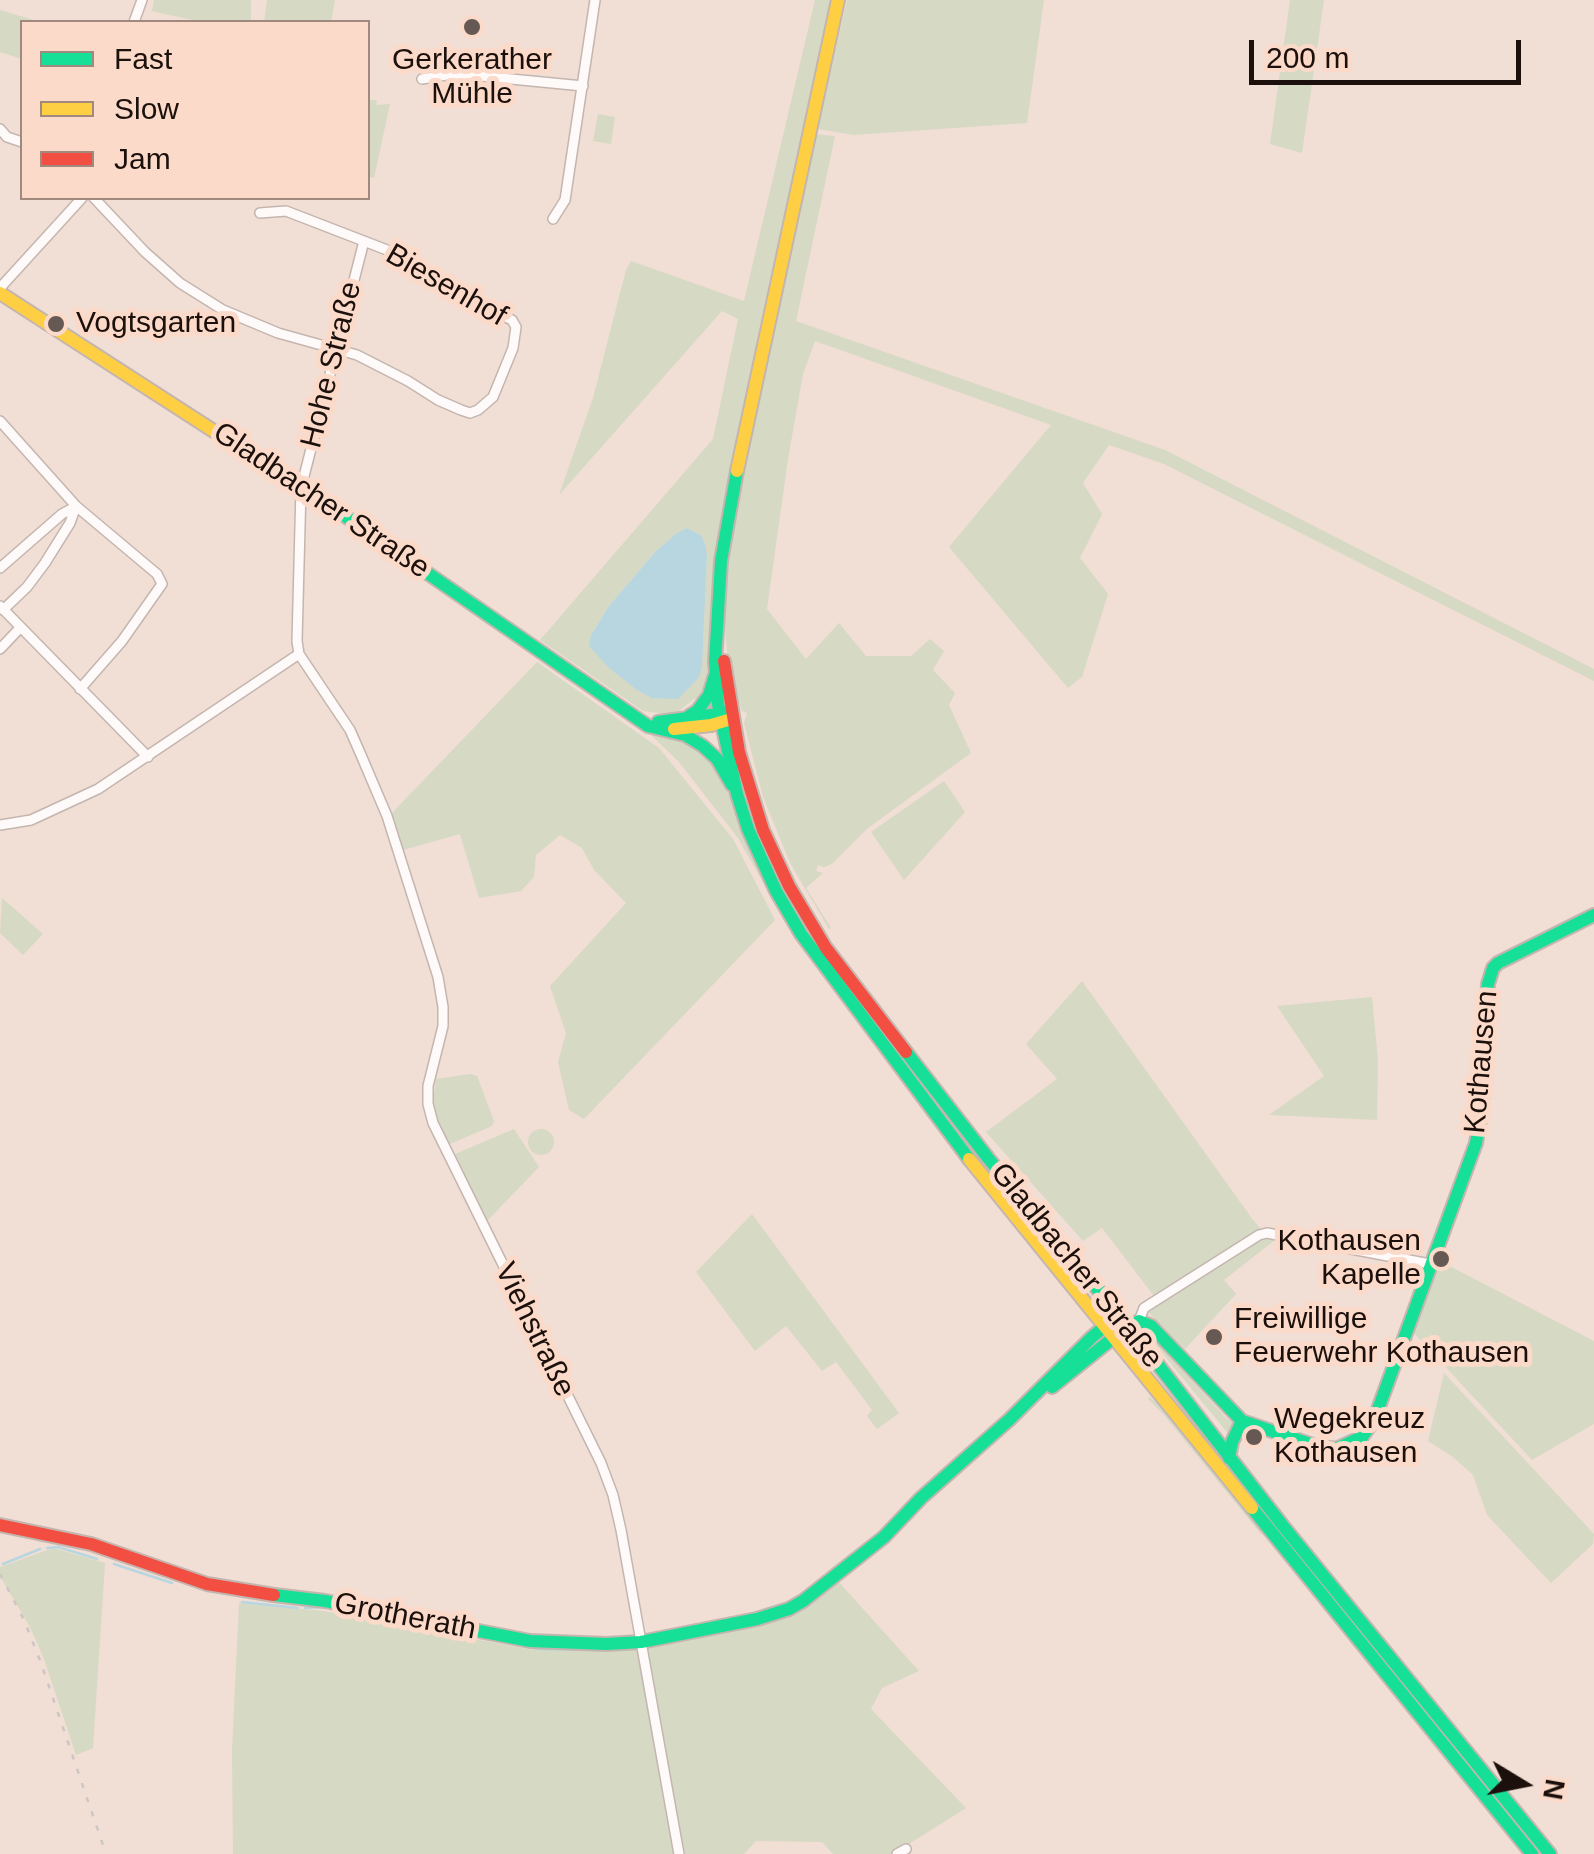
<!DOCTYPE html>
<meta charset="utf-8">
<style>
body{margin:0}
#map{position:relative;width:1594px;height:1854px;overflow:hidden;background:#f1ded5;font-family:Arial,sans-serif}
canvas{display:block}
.legend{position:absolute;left:20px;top:20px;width:350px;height:180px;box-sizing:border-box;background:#fcdaca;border:2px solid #a2897e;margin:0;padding:12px 18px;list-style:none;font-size:30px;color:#1b100b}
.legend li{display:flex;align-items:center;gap:20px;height:50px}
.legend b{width:50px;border:2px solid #a2897e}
.north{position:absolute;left:1474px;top:1734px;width:100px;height:100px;-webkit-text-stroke:8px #fcdaca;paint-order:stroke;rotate:100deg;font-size:28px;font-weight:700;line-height:40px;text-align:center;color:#1b100b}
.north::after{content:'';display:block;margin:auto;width:35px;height:45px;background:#1b100b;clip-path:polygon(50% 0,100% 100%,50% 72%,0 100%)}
.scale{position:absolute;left:1249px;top:40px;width:272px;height:45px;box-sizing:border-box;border:5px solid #1b100b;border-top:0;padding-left:12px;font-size:30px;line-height:35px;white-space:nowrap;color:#1b100b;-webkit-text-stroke:8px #fcdaca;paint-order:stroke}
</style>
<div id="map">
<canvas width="1594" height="1854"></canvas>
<ul class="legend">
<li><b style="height:12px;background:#16e098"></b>Fast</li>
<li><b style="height:12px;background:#ffcf43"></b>Slow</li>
<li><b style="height:12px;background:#f24e42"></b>Jam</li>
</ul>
<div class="north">N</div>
<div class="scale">200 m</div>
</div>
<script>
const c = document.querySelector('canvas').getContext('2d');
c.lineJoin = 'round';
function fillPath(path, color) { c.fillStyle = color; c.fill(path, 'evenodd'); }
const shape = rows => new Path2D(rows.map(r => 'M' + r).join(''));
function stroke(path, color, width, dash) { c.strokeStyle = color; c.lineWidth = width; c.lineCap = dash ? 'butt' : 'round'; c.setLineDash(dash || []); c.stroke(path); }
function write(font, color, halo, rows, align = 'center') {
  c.font = font + ' Arial,sans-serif'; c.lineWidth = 10; c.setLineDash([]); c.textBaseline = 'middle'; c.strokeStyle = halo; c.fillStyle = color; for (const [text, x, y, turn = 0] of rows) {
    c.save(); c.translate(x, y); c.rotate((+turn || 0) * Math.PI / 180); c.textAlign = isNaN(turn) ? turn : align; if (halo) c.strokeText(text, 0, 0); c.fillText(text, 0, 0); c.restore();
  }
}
fillPath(shape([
 [154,0,251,0,251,22,201,22,152,11],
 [267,0,335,0,331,22,264,22],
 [815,0,832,0,760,325,716,553,710,649,705,687,701,699,694,699,679,711,667,714,643,711,540,640,713,439,738,319,722,311,559,495,593,398,626,270,631,261,744,301],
 [687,528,701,535,707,556,702,667,591,635,609,606,656,551],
 [847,0,1044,0,1027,123,853,135,818,129],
 [1290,0,1324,0,1302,153,1270,144],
 [0,10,40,22,22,22,22,59,0,52],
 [368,100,377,100,376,105,390,104,374,178,368,176],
 [598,114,615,117,611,144,593,141],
 [814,134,835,136,796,321,1165,450,1594,669,1594,681,1164,464,1109,445,1083,483,1102,514,1080,558,1108,594,1082,677,1068,688,949,547,1051,425,815,341,803,374,788,459,767,609,806,659,839,623,866,656,911,656,930,639,944,651,933,670,955,693,949,705,971,753,868,828,832,864,824,867,818,865,816,871,823,873,806,888,831,928,829,929,790,863,763,797,744,723,747,713,742,711,729,673,724,618,725,590,735,519],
 [537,662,659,748,733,839,775,920,584,1119,569,1110,558,1062,566,1033,550,986,626,903,594,870,582,848,560,835,536,855,534,877,521,891,479,898,460,834,403,850,391,814],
 [645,730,679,738,701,750,715,762,724,779,742,828,780,909,779,911,738,838,679,762,650,734,644,732],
 [944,781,965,812,904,880,871,832],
 [2,898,43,934,23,955,0,933],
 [1082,981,1253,1220,1267,1236,1280,1236,1224,1280,1236,1294,1185,1349,1141,1305,1154,1296,1102,1228,1083,1241,986,1132,1057,1079,1026,1044],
 [1372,997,1378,1061,1377,1120,1269,1115,1324,1076,1277,1006],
 [470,1074,477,1076,494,1121,492,1126,450,1144,438,1120,433,1103,436,1079],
 '528 1142a13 13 0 1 1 26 0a13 13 0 1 1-26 0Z',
 [514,1129,539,1167,486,1222,455,1154],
 [752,1214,899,1413,877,1429,867,1416,872,1410,836,1362,822,1371,786,1326,755,1351,696,1272],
 [1436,1259,1594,1341,1594,1424,1532,1460,1413,1332,1411,1325],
 [1154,1343,1159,1345,1227,1419,1233,1423,1231,1437],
 [1444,1373,1594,1534,1593,1544,1551,1583,1487,1515,1473,1475,1453,1457,1428,1441],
 [1150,1397,1165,1411,1263,1532,1261,1534,1163,1414,1148,1399],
 [53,1548,105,1563,93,1748,76,1755,44,1659,30,1627,0,1576,0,1567],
 [837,1580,919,1671,882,1688,871,1709,966,1808,893,1854,833,1854,822,1842,756,1841,744,1854,685,1854,675,1805,665,1808,674,1854,233,1854,232,1750,239,1603,324,1611,533,1650,534,1646,590,1648,771,1621]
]), '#d6d9c4');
fillPath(shape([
 [687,528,701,535,705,544,707,556,702,667,699,677,678,699,652,698,637,690,608,667,589,646,591,635,609,606,656,551,676,534]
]), '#b8d6e0');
stroke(shape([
 [47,1548,58,1547,97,1559],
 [3,1564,40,1549],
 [114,1564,172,1583],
 [242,1602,298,1608],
 [305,1608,324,1607],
 [519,1645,540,1649,601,1650],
 [640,1664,666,1805]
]), '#b8d6e0', 2.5);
const street = shape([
 [134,22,142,0],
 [422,79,453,74,470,75,583,86],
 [0,129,7,137,22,142],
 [94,198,145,252,180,283,223,310,278,333,357,355,408,381,438,400,461,410,470,413,478,410,493,397,513,348,516,327,512,320,448,291,387,250,286,211,260,213],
 [553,219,565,200,595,0],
 [364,241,301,488,297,641,299,654,350,730,361,755,387,816,438,977,443,1007,443,1026,428,1086,428,1104,433,1123,601,1463,613,1495,621,1530,679,1854],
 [0,288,82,198],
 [0,421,76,506,157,574,162,584,122,641,80,689],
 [0,568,62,514,75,507],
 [0,606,148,757],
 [3,610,27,587,45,563,70,523,76,506],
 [0,649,20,628],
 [0,825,31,820,98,789,299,654],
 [1139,1321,1144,1308,1259,1235,1267,1233,1430,1264],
 [897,1854,906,1849]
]);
const fast = shape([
 [257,459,345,516,648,726,685,735,703,746,717,759,732,785],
 [737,471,721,561,715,662,718,704,737,794,748,829,776,891,801,934,969,1159],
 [689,716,697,711,709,695,715,675],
 [658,722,726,713],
 [906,1052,988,1158,1128,1326,1283,1526,1550,1854],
 [1052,1387,1113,1338,1139,1321,1151,1326,1242,1421,1316,1446,1336,1449,1362,1437,1374,1420,1476,1143,1482,1108,1488,984,1493,968,1498,963,1594,915],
 [1229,1458,1232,1442,1242,1421],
 [1252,1508,1532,1854],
 [274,1595,325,1601,530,1641,606,1644,641,1642,757,1619,789,1609,803,1601,884,1537,921,1498,1010,1419,1092,1337,1104,1327,1128,1326]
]);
const slow = shape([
 [0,293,257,459],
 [737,471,838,0],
 [674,729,711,725,728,720],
 [969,1159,1252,1508]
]);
const jam = shape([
 [724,661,739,752,763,830,789,886,826,948,906,1052],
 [0,1525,91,1544,207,1584,274,1595]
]);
stroke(street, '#c4b6af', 12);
stroke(fast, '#c4b6af', 16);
stroke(slow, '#c4b6af', 16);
stroke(jam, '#c4b6af', 16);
stroke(street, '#fdfaf9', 9);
stroke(fast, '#16e098', 12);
stroke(slow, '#ffcf43', 12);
stroke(jam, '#f24e42', 12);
stroke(shape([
 [0,1574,24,1620,41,1663,106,1854]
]), '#ccc6c4', 2.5, [5, 10]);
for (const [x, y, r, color] of [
 [472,27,10,"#665852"],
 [56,324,10,"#665852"],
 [1441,1259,10,"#665852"],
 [1214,1337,10,"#665852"],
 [1254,1437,10,"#665852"]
]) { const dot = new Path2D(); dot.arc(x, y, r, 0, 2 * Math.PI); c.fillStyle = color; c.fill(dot); stroke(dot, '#fcdaca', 4); }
write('30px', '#1b100b', '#fcdaca', [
 ["Gerkerather",472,61,"center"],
 ["Mühle",472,95,"center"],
 ["Vogtsgarten",76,324],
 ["Kothausen",1421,1242,"right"],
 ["Kapelle",1421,1276,"right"],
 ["Freiwillige",1234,1320],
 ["Feuerwehr Kothausen",1234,1354],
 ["Wegekreuz",1274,1420],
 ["Kothausen",1274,1454]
], 'left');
write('30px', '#1b100b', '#fcdaca', [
 ["Biesenhof",446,286,30],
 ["Hohe Straße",332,365,-76],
 ["Gladbacher Straße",321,501,34],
 ["Kothausen",1482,1062,-85],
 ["Gladbacher Straße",1076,1266,51],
 ["Viehstraße",534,1330,64],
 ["Grotherath",405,1617,11]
]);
</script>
